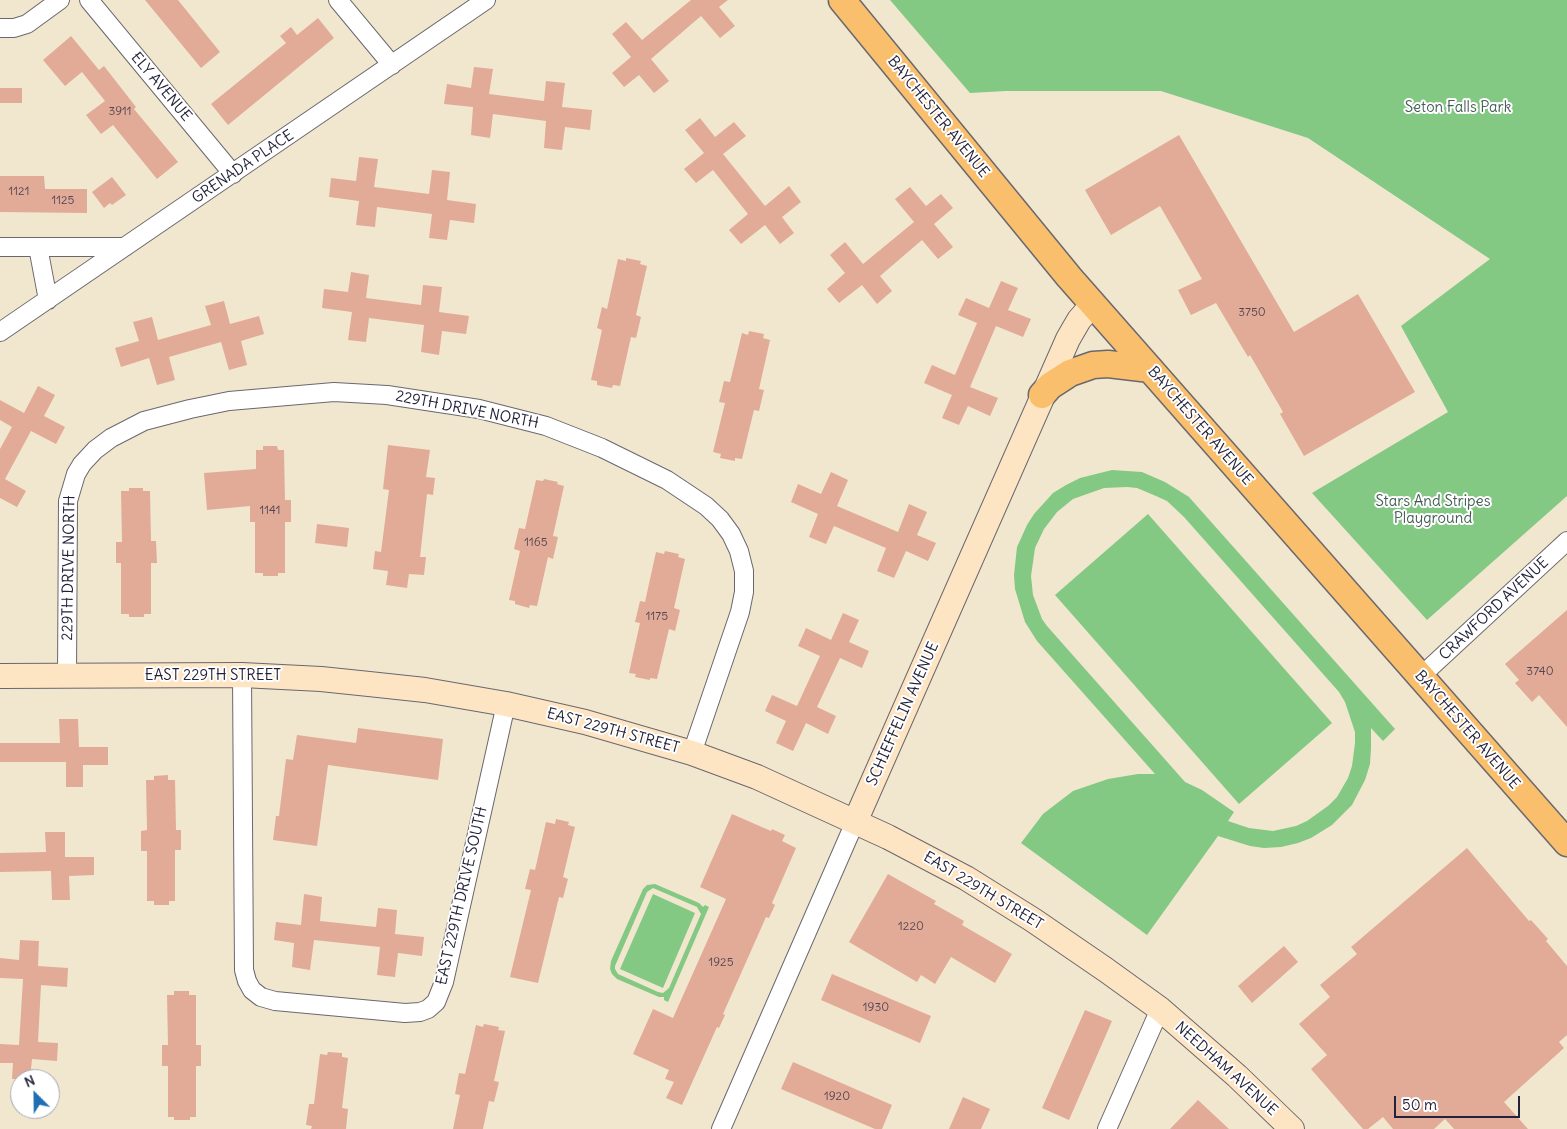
<!DOCTYPE html>
<style>
body{margin:0}
#map{position:relative;width:1567px;height:1129px;overflow:hidden;background:#f1e7ce;font-family:Delius,sans-serif}
canvas{display:block}
.north{position:absolute;left:10px;top:1069px;width:50px;height:50px;box-sizing:border-box;background:#fff;border:1px solid #a7a7b1;border-radius:50%;rotate:337deg;font-size:14px;font-weight:700;line-height:20px;text-align:center;color:#22223b}
.north::after{content:'';display:block;margin:auto;width:18px;height:22px;background:#1f6fb2;clip-path:polygon(50% 0,100% 100%,50% 72%,0 100%)}
.scale{position:absolute;left:1394px;top:1096px;width:126px;height:22px;box-sizing:border-box;border:2px solid #22223b;border-top:0;padding-left:6px;font-size:15px;line-height:18px;white-space:nowrap;color:#22223b;-webkit-text-stroke:4px #fff;paint-order:stroke}
</style>
<div id="map">
<canvas width="1567" height="1129"></canvas>
<div class="north">N</div>
<div class="scale">50 m</div>
</div>
<script>
const c = document.querySelector('canvas').getContext('2d');
c.lineJoin = 'round';
function fillPath(path, color) { c.fillStyle = color; c.fill(path, 'evenodd'); }
const shape = rows => new Path2D(rows.map(r => 'M' + r).join(''));
function stroke(path, color, width, dash) { c.strokeStyle = color; c.lineWidth = width; c.lineCap = dash ? 'butt' : 'round'; c.setLineDash(dash || []); c.stroke(path); }
function write(font, color, halo, rows, align = 'center') {
  c.font = font + ' Delius,sans-serif'; c.lineWidth = 4; c.setLineDash([]); c.textBaseline = 'middle'; c.strokeStyle = halo; c.fillStyle = color; for (const [text, x, y, turn = 0] of rows) {
    c.save(); c.translate(x, y); c.rotate((+turn || 0) * Math.PI / 180); c.textAlign = isNaN(turn) ? turn : align; if (halo) c.strokeText(text, 0, 0); c.fillText(text, 0, 0); c.restore();
  }
}
fillPath(shape([
 [890,0,1567,0,1567,496,1427,620,1312,493,1448,412,1401,326,1490,259,1308,138,1161,91,1006,91,970,93],
 [1112,470,1142,472,1165,482,1189,497,1395,729,1383,741,1371,728,1371,748,1370,764,1365,780,1352,805,1332,825,1311,838,1298,843,1281,847,1264,848,1250,846,1218,836,1147,935,1021,843,1043,814,1073,791,1108,779,1138,774,1155,774,1037,641,1025,622,1015,589,1014,575,1017,547,1027,525,1034,514,1053,493,1066,485,1080,478],
 [1127,487,1137,488,1156,496,1167,501,1184,517,1339,692,1345,702,1355,732,1355,743,1352,766,1348,778,1337,797,1328,806,1307,821,1296,826,1273,831,1249,828,1228,821,1234,812,1202,790,1185,782,1047,626,1042,619,1033,595,1031,576,1035,548,1044,529,1057,512,1073,499,1104,488],
 [1148,514,1332,723,1239,804,1055,595],
 [655,884,699,903,703,907,705,905,709,907,668,1002,664,1000,664,997,659,997,617,979,612,974,610,969,611,961,643,889,647,885],
 [653,888,697,907,701,914,669,988,663,993,658,992,618,974,615,969,615,966,647,892],
 [653,894,695,913,663,988,620,969]
]), '#83c883');
fillPath(shape([
 [145,0,178,0,220,52,201,68],
 [691,0,728,0,719,7,735,26,720,38,701,16,651,59,669,81,654,93,639,75,624,87,612,73,631,57,612,34,626,22,642,40],
 [318,18,334,38,228,125,211,104,286,43,280,36,291,27,297,35],
 [71,36,99,70,104,66,136,107,134,109,178,162,157,179,113,125,101,134,86,115,105,101,82,72,65,86,43,60],
 [474,67,493,69,489,94,544,101,546,81,565,83,562,107,592,110,590,130,565,127,562,150,544,148,546,121,493,114,490,138,471,135,473,107,444,104,447,84,471,88],
 [0,88,22,88,22,103,0,103],
 [700,118,715,137,734,122,746,136,723,154,765,206,789,186,801,202,782,217,794,233,780,244,765,225,741,244,729,230,748,214,713,170,696,183,684,169,704,153,685,130],
 [1179,135,1294,332,1358,294,1415,392,1304,456,1280,414,1283,412,1250,355,1248,357,1216,303,1191,315,1178,290,1202,279,1160,206,1111,235,1085,190],
 [359,157,378,159,374,187,429,194,432,170,450,172,447,200,476,204,474,223,450,220,447,240,429,238,432,214,377,207,375,227,356,225,359,201,329,197,331,178,356,181],
 [0,176,44,176,45,189,87,189,87,213,0,212],
 [112,177,126,195,112,205,110,203,104,208,92,192],
 [910,187,926,206,941,194,953,208,934,224,953,247,938,259,922,240,880,276,892,291,877,304,862,285,839,303,827,289,845,273,830,255,845,242,863,264,914,222,895,199],
 [626,258,641,261,640,264,647,266,636,315,641,317,636,338,631,337,620,386,613,385,612,388,597,385,597,381,591,380,602,330,597,328,602,307,607,309,618,259,626,261],
 [351,272,369,275,366,298,421,305,423,285,442,287,439,312,469,316,466,334,442,331,439,355,421,352,424,325,369,318,366,342,348,340,352,312,322,308,324,289,348,292],
 [1001,281,1018,288,1008,310,1031,319,1023,337,996,326,970,387,998,398,990,416,968,406,959,425,942,418,952,395,924,383,932,365,955,375,977,323,958,315,966,298,989,308],
 [224,301,230,324,259,316,264,334,241,341,247,365,229,370,221,342,169,357,175,380,157,385,149,358,121,367,115,348,139,341,133,322,152,317,158,340,211,325,205,306],
 [749,331,764,334,763,338,770,340,759,389,764,390,759,411,754,410,742,459,735,458,735,461,720,458,721,454,713,452,725,403,719,402,724,381,730,382,742,333,748,335],
 [38,386,55,395,44,416,65,427,56,444,31,431,5,479,26,491,17,507,0,498,0,449,12,427,0,420,0,400,24,413],
 [388,445,430,450,426,477,435,478,433,495,427,494,420,557,426,557,424,575,409,574,407,588,386,585,388,571,373,569,375,551,381,552,389,490,383,489],
 [263,446,277,446,278,450,284,450,285,500,291,500,291,522,285,522,285,573,278,573,278,576,263,576,263,573,255,573,255,522,250,522,250,506,207,510,204,473,256,469,256,450,263,450],
 [831,472,848,480,837,506,898,532,909,504,927,512,917,535,936,543,928,561,906,551,894,578,877,571,886,548,834,526,826,544,809,537,818,514,791,502,798,484,821,494],
 [544,479,558,482,557,484,564,486,553,536,558,537,553,559,548,557,537,606,530,605,529,608,515,604,515,601,509,600,520,551,514,549,519,528,525,529,536,480,543,481],
 [129,488,143,488,143,491,150,491,151,541,156,541,157,563,151,563,151,614,144,614,144,617,129,617,129,614,121,614,121,563,116,563,116,542,122,542,121,491,129,491],
 [317,524,349,528,347,547,315,543],
 [665,551,679,554,678,557,685,559,674,608,680,610,675,631,669,629,657,679,650,678,650,680,635,677,636,674,629,673,640,623,635,622,640,601,645,602,656,552,664,554],
 [1567,610,1567,727,1539,695,1532,702,1515,683,1519,680,1505,664],
 [843,613,859,620,849,642,869,651,862,668,840,658,817,707,836,716,828,734,806,723,793,751,776,743,786,721,765,711,772,695,797,706,820,656,798,646,806,628,831,640],
 [59,719,78,719,79,747,108,747,108,765,83,765,83,787,66,787,66,762,0,762,0,743,60,743],
 [358,728,443,739,438,780,328,765,317,846,273,840,276,816,279,816,286,759,293,760,297,735,356,743],
 [168,775,168,780,175,780,176,830,181,830,181,850,175,850,175,901,169,901,169,905,154,905,154,901,147,901,147,851,141,851,141,831,147,830,146,780,154,780,154,776],
 [732,814,771,831,772,829,785,835,782,841,796,848,772,903,775,905,769,918,766,917,723,1014,725,1015,719,1028,717,1027,682,1105,666,1098,674,1082,665,1079,669,1070,633,1054,653,1009,673,1018,726,899,700,887],
 [556,819,569,822,568,825,575,827,563,877,568,879,563,898,559,897,538,983,510,977,531,890,525,889,530,869,535,870,546,822,555,824],
 [45,832,65,832,65,857,94,857,94,875,69,876,70,900,52,900,51,871,0,872,0,853,46,852],
 [1467,848,1529,921,1531,920,1548,939,1546,941,1567,966,1567,1035,1559,1042,1564,1048,1504,1102,1528,1129,1454,1129,1445,1119,1434,1129,1393,1129,1383,1117,1368,1129,1363,1129,1311,1069,1327,1055,1299,1024,1330,997,1320,985,1357,954,1351,947],
 [888,874,936,901,934,904,964,921,962,925,1012,954,995,983,951,957,935,984,921,975,917,982,849,942],
 [304,894,322,897,320,921,376,927,378,908,397,910,395,934,424,937,422,956,398,953,395,977,377,975,380,947,314,940,310,970,292,967,294,943,274,940,276,922,301,925],
 [20,940,39,941,38,966,68,968,67,987,41,985,38,1042,58,1043,57,1061,32,1059,30,1079,12,1079,13,1063,0,1063,0,1044,19,1045,23,979,0,978,0,958,19,960],
 [1284,946,1298,962,1252,1003,1238,986],
 [832,974,931,1016,920,1043,821,1000],
 [174,991,189,991,189,995,196,995,196,1045,201,1045,201,1066,196,1066,196,1117,190,1117,190,1120,174,1120,174,1117,168,1117,168,1066,162,1066,162,1045,168,1045,167,995,174,995],
 [1085,1010,1112,1021,1069,1120,1042,1108],
 [484,1024,499,1027,498,1030,505,1031,494,1081,499,1082,494,1102,489,1101,483,1129,453,1129,460,1095,455,1094,459,1073,465,1074,476,1025,483,1027],
 [328,1052,342,1053,342,1057,348,1058,342,1108,348,1109,346,1129,311,1129,312,1126,306,1125,309,1104,314,1104,320,1054,327,1055],
 [793,1062,892,1105,882,1129,875,1129,781,1089],
 [963,1097,990,1109,981,1129,949,1129],
 [1198,1100,1229,1129,1170,1129]
]), '#e1ab98');
const street = shape([
 [89,0,233,174],
 [338,0,392,65],
 [0,28,14,28,27,24,60,0],
 [0,247,125,247],
 [38,247,48,300],
 [0,332,486,0],
 [242,675,244,970,247,981,252,990,261,997,275,1001,405,1013,420,1012,428,1009,436,1002,444,982,506,704],
 [67,676,68,501,76,474,82,464,95,450,111,438,144,421,190,409,229,401,334,392,387,395,479,409,546,426,602,448,667,480,706,506,720,519,731,534,739,551,744,571,744,592,740,612,692,753],
 [1420,677,1567,541],
 [721,1129,855,822],
 [1107,1129,1160,1009]
]);
const secondary = shape([
 [0,676,242,675,321,679,369,684,425,690,506,704,585,722,692,753,757,777,888,837,966,878,1033,920,1106,970,1160,1009,1237,1076,1292,1129],
 [855,822,1068,339,1079,320,1093,304]
]);
const primary = shape([
 [842,0,1069,277,1567,843],
 [1042,395,1050,386,1070,373,1093,365,1108,364,1150,369]
]);
stroke(street, '#6a676e', 20);
stroke(secondary, '#6a676e', 26);
stroke(primary, '#6a676e', 29);
stroke(street, '#fff', 18);
stroke(secondary, '#fde5c4', 24);
stroke(primary, '#f9bf6c', 26);
write('12px', '#524452', null, [
 ["3911",120,112],
 ["1121",19,192],
 ["1125",63,201],
 ["3750",1252,313],
 ["1141",270,511],
 ["1165",536,543],
 ["1175",657,617],
 ["3740",1540,672],
 ["1220",911,927],
 ["1925",721,963],
 ["1930",876,1008],
 ["1920",837,1097]
]);
write('15px', '#22223b', '#fff', [
 ["ELY AVENUE",161,87,50],
 ["BAYCHESTER AVENUE",938,117,51],
 ["GRENADA PLACE",243,167,-34],
 ["229TH DRIVE NORTH",467,410,11],
 ["BAYCHESTER AVENUE",1200,426,49],
 ["229TH DRIVE NORTH",69,568,-89],
 ["CRAWFORD AVENUE",1494,609,-43],
 ["EAST 229TH STREET",213,676],
 ["SCHIEFFELIN AVENUE",903,714,-66],
 ["BAYCHESTER AVENUE",1467,730,49],
 ["EAST 229TH STREET",613,731,15],
 ["EAST 229TH STREET",983,891,31],
 ["EAST 229TH DRIVE SOUTH",462,896,-77],
 ["NEEDHAM AVENUE",1226,1069,42]
]);
write('15px', '#445c54', '#fff', [
 ["Seton Falls Park",1458,108],
 ["Stars And Stripes",1433,502],
 ["Playground",1433,519]
]);
</script>
